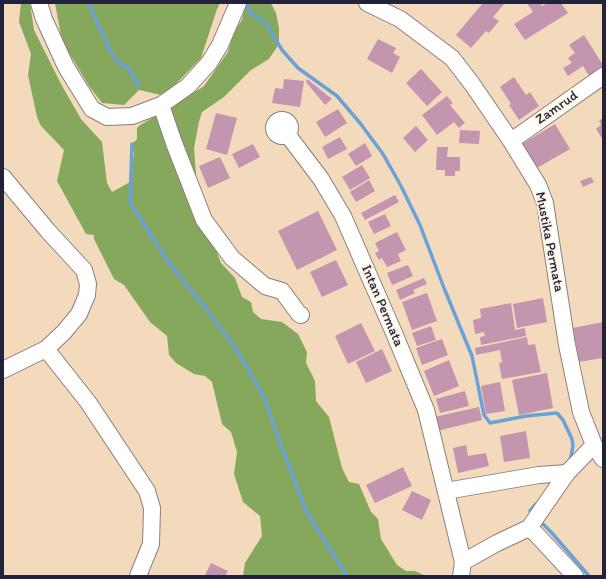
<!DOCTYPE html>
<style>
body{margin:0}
#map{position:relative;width:606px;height:579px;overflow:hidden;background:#f4dabc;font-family:Itim,sans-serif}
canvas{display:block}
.frame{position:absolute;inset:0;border:4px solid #22223b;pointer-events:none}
</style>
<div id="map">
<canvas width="606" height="579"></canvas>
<div class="frame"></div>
</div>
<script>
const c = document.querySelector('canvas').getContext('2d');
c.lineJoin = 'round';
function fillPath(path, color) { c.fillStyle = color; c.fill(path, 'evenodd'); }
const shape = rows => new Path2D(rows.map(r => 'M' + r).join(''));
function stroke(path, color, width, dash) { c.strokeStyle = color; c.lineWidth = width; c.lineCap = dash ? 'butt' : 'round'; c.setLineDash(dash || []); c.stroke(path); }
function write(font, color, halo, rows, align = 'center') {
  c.font = font + ' Itim,sans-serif'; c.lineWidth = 4; c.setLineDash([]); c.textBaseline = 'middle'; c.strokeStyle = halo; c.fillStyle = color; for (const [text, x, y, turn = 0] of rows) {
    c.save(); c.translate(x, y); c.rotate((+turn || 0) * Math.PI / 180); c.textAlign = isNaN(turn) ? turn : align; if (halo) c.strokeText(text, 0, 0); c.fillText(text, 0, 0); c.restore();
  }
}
fillPath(shape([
 [21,3,30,3,34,30,61,84,81,119,102,142,107,183,112,192,130,182,129,180,134,154,132,144,137,139,137,128,140,125,170,108,204,86,228,52,233,33,242,20,245,3,271,3,276,13,279,28,279,44,269,59,251,70,224,97,202,112,199,122,194,148,196,174,194,184,216,242,217,253,221,263,235,278,242,297,251,302,253,312,261,319,282,322,298,334,307,352,306,363,315,381,316,401,329,417,342,468,349,482,359,484,371,512,378,519,381,539,397,565,406,571,415,571,426,576,243,576,245,563,262,536,260,516,243,502,234,474,237,452,231,432,222,424,212,382,205,376,194,374,176,363,169,355,167,336,150,322,124,285,114,279,94,239,94,235,86,234,57,181,64,150,41,126,37,117,28,75,31,54,19,22],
 [55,3,220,3,217,9,201,58,170,90,161,95,139,90,124,105,102,103,89,86,62,41]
]), '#86a85c');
stroke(shape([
 [89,3,96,20,111,52,119,63,129,69,139,86],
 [246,3,251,14,262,20,267,25,282,50,298,68,337,96,360,123,383,154,401,186,420,225,444,288,472,356,484,415,490,423,526,416,557,413,563,420,572,439,573,446,570,461],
 [132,144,130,203,170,264,204,306,237,350,265,399,278,437,306,511,347,576],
 [533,514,530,511,536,504],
 [539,520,551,532,589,576]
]), '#68a2d8', 3.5);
fillPath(shape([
 [483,3,505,3,493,17,499,21,489,33,486,31,471,48,456,35],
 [527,3,540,3,542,6,547,3,561,3,568,13,525,40,514,24,533,12],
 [584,35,603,65,603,67,589,76,583,66,568,76,563,68,572,63,568,58,575,53,569,45],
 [378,39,396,48,393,53,400,57,392,73,367,59],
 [421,69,442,92,427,106,406,83],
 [514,77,526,95,530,92,539,106,519,120,509,105,511,104,500,87],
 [284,79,304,81,300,107,272,103,275,88,283,89],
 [307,79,332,99,325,105,306,82],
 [447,96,453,103,450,105,465,123,459,128,454,122,437,135,422,115],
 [338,109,347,123,325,137,316,122],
 [216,113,237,118,227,155,206,149],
 [603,118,603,140,596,129,601,125,599,121],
 [555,124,570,149,537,168,522,144],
 [416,126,428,140,415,152,403,138],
 [460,130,480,131,479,144,459,143],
 [340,137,347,149,328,159,322,147],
 [365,143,372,156,356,166,348,154],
 [253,144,260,157,239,168,232,154],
 [437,147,448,147,447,157,460,157,460,171,455,171,455,176,445,176,445,170,436,170],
 [220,157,230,178,208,188,199,166],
 [362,165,370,178,350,190,342,177],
 [591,177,594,182,583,187,580,181],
 [369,180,375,191,356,202,350,192],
 [395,195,399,202,365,220,361,213],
 [318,211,337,250,297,270,278,231],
 [385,214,391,226,374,234,368,222],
 [397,232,406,250,398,254,401,261,387,267,382,258,379,260,375,253,379,251,375,243],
 [336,260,348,285,322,297,310,272],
 [408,265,413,276,392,285,387,273],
 [424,278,427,284,413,290,415,293,400,300,396,290],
 [427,293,437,321,412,330,402,302],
 [543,298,547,322,517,328,513,304],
 [511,303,515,330,525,328,526,336,481,345,480,337,485,336,484,332,475,334,473,320,481,318,480,309],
 [603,322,603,358,579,362,573,328],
 [361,323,375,351,348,364,335,336],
 [431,326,436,340,417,346,412,333],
 [527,337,528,345,535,344,541,372,502,379,499,363,502,362,500,350,476,355,475,348],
 [442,339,448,355,422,365,416,348],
 [382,349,392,371,366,383,356,362],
 [449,360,459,386,434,396,424,371],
 [547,373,553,408,519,415,512,380],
 [500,382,505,411,486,414,481,386],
 [465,391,469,406,440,413,436,399],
 [479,407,482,420,437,431,434,417],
 [526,431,530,458,504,462,500,436],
 [466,445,468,456,486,453,489,466,458,473,453,448],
 [403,467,412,486,375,503,366,485],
 [412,491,431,500,422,520,402,510],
 [211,563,228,571,225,576,205,575]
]), '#c395ae');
const minor = shape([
 [39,3,44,19,66,67,92,109,107,117,132,116,161,105,188,86,209,63,220,45,238,3],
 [367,3,400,19,452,58,472,84,511,141,538,185,545,203,567,345,581,412,594,445,603,459],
 [161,105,174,143,204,220,232,258,265,286,282,291,299,314,301,315],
 '274 128a8 8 0 1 1 16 0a8 8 0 1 1-16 0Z',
 [287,134,321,179,343,216,394,333,426,410,463,562],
 [511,141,603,76],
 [3,177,48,231,84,270,88,284,87,295,79,314,64,332,46,349,3,370],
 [46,349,88,402,147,491,152,508,151,544,138,576],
 [446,491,539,475,567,473],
 [529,528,536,534,575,576],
 [461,576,463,562,497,543,529,528,567,473,594,445]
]);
stroke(minor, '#8b7e7c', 18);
stroke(minor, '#fff', 16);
write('14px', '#22223b', '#fcf5e5', [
 ["Zamrud",557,108,-35],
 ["Mustika Permata",549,242,79],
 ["Intan Permata",382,306,67]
]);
</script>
